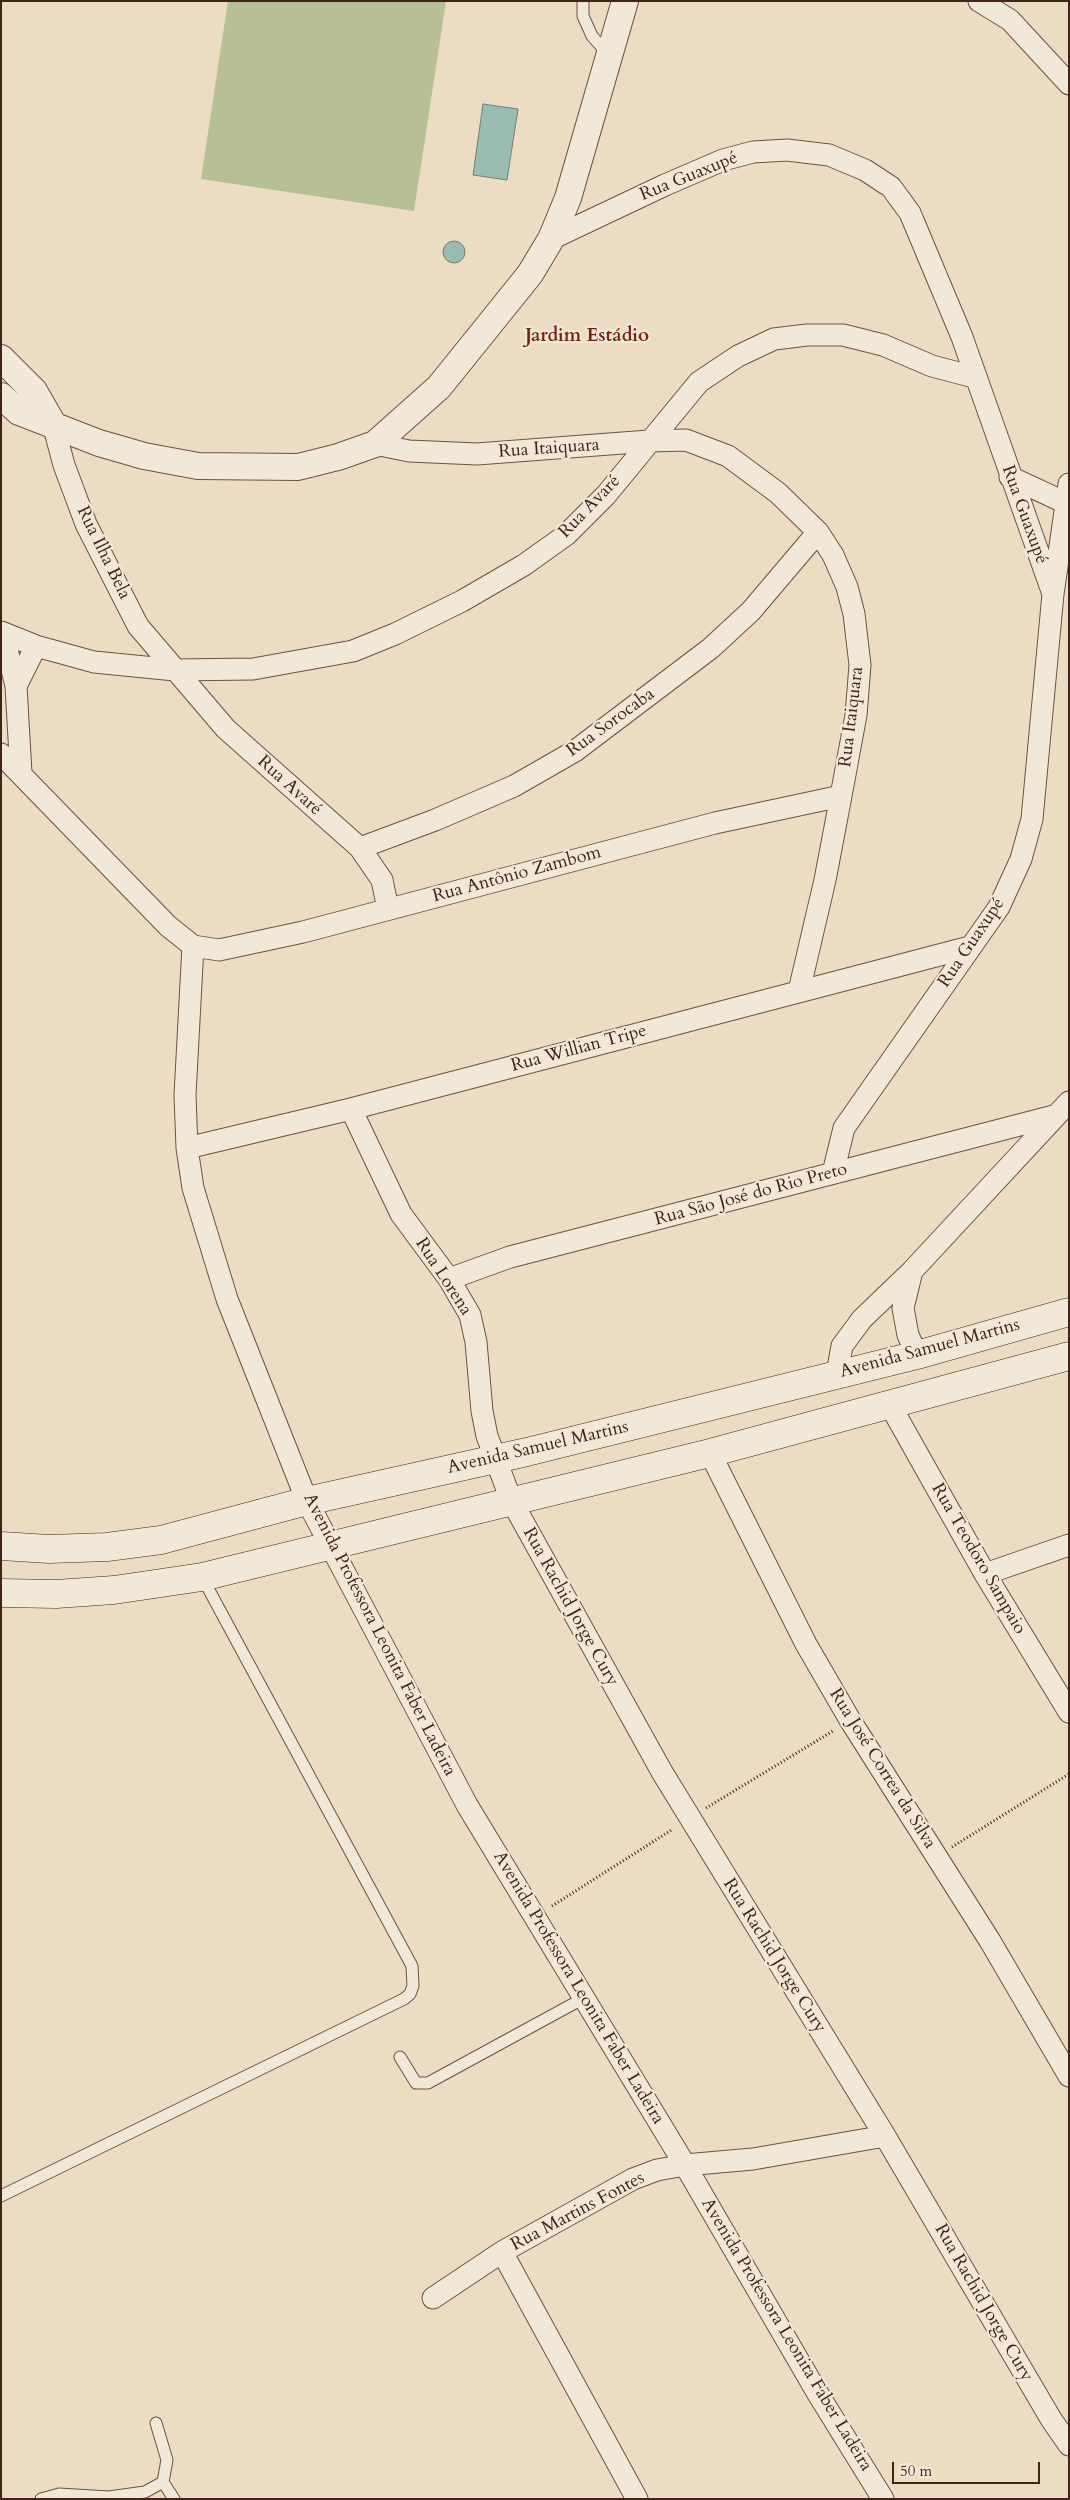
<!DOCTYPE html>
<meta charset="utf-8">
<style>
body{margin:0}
#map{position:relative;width:1070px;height:2500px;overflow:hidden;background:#ebdcc2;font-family:Cardo,serif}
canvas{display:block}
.frame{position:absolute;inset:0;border:2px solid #412417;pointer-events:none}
.scale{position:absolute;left:892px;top:2462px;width:148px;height:22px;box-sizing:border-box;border:2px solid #412417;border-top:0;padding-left:6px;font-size:15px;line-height:18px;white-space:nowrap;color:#412417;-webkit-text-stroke:4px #f2e8d7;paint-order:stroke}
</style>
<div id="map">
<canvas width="1070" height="2500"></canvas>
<div class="frame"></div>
<div class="scale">50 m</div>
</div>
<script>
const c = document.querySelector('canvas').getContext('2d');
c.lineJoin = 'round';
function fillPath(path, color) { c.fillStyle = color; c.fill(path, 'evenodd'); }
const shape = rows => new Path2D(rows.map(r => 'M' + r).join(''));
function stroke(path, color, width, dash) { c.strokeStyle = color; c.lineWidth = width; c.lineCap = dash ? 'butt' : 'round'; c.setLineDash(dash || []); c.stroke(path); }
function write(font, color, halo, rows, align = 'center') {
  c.font = font + ' Cardo,serif'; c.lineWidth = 4.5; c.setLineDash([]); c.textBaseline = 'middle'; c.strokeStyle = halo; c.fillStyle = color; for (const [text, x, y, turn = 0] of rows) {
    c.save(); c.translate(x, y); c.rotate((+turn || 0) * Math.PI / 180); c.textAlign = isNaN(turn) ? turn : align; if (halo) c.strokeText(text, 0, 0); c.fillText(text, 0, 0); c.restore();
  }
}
fillPath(shape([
 [228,1,446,1,414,211,201,179]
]), '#b6c094');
const water = shape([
 [483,104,518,109,507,180,473,175,483,104],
 '443 252a11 11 0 1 1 22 0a11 11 0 1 1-22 0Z'
]);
fillPath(water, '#98bcb1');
stroke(water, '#757f73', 1);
const service = shape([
 [583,1,583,16,592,36,608,54],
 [400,2057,416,2083,428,2083,584,1998],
 [1,2196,404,1999,410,1994,413,1986,412,1966,202,1577],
 [163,2482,174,2499],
 [41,2499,59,2494,109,2497,145,2492,163,2482,167,2460,156,2423]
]);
const minor = shape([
 [979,1,1010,20,1069,84],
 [551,239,665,185,723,160,753,152,787,150,829,155,865,170,891,187,910,213,962,337,1053,594],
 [53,424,64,465,86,524,138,626,226,729,360,848,382,880,388,909],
 [375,444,409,451,477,454,649,441,686,440,728,456,778,493,818,532,833,555,847,587,854,614,860,665,856,715,841,796,825,880,799,991],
 [1010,477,1066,503],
 [1,632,36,646,94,662,175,670,253,669,353,651,395,634,462,601,524,565,566,535,606,495,699,382,738,356,774,339,807,335,843,335,883,345,932,366,974,377],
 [3,633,16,686,21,773],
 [16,686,36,646],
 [1,754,168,926,193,946,219,950,303,932,715,823,841,796],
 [360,848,435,820,514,786,575,751,711,648,751,611,818,532],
 [193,946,185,1095,187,1148,193,1188,227,1299,307,1501,467,1805,685,2165,818,2394,883,2499],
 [351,1109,401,1214,449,1279,470,1315,476,1342,482,1411,487,1436,511,1500,662,1772,885,2136,1051,2419,1069,2445],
 [187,1148,351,1109,970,947],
 [833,1173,844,1128,999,907,1021,859,1032,819,1053,594,1069,484],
 [912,1271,903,1308,908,1335,917,1355],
 [449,1279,510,1257,1054,1116],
 [837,1374,842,1346,862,1319,912,1271,1069,1102],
 [890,1405,985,1574,1069,1712],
 [710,1453,806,1644,850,1720,990,1941,1069,2076],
 [985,1574,1069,1545],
 [502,2252,637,2499],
 [433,2298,502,2252,633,2179,657,2170,685,2165,753,2159,885,2136]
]);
const tertiary = shape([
 [1,358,34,391,53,424],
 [1,396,19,412,99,443,144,456,198,466,298,467,338,457,375,444,439,387,530,274,551,239,568,198,625,1]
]);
const secondary = shape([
 [1,1546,49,1549,107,1547,161,1540,307,1501,527,1452,917,1355,1069,1312],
 [1,1593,56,1594,114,1590,202,1577,710,1453,1069,1356]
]);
stroke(service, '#6c5242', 13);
stroke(minor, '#6c5242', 23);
stroke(tertiary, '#6c5242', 28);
stroke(secondary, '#412417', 29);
stroke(shape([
 [706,1808,833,1731],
 [952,1847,1069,1774],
 [552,1906,673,1829]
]), '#412417', 3, [1, 2.5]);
stroke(service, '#f2e8d7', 11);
stroke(minor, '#f2e8d7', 21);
stroke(tertiary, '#f2e8d7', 26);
stroke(secondary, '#f2e8d7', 28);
write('18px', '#412417', '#f2e8d7', [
 ["Rua Guaxupé",689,177,-22],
 ["Rua Itaiquara",549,449,-4],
 ["Rua Avaré",590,507,-46],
 ["Rua Guaxupé",1024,515,70],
 ["Rua Ilha Bela",103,553,64],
 ["Rua Itaiquara",852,717,-83],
 ["Rua Sorocaba",611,723,-36],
 ["Rua Avaré",289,786,42],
 ["Rua Antônio Zambom",517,875,-15],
 ["Rua Guaxupé",972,943,-56],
 ["Rua Willian Tripe",579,1049,-15],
 ["Rua São José do Rio Preto",751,1195,-15],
 ["Rua Lorena",443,1277,57],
 ["Avenida Samuel Martins",930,1349,-15],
 ["Avenida Samuel Martins",538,1448,-13],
 ["Rua Teodoro Sampaio",978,1559,60],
 ["Rua Rachid Jorge Cury",570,1607,61],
 ["Avenida Professora Leonita Faber Ladeira",379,1635,63],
 ["Rua José Correa da Silva",882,1769,58],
 ["Rua Rachid Jorge Cury",774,1956,58],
 ["Avenida Professora Leonita Faber Ladeira",578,1988,59],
 ["Rua Martins Fontes",578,2212,-28],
 ["Rua Rachid Jorge Cury",983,2303,60],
 ["Avenida Professora Leonita Faber Ladeira",786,2335,59]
]);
write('bold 19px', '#7a1f14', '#f2e8d7', [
 ["Jardim Estádio",587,337]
]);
</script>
